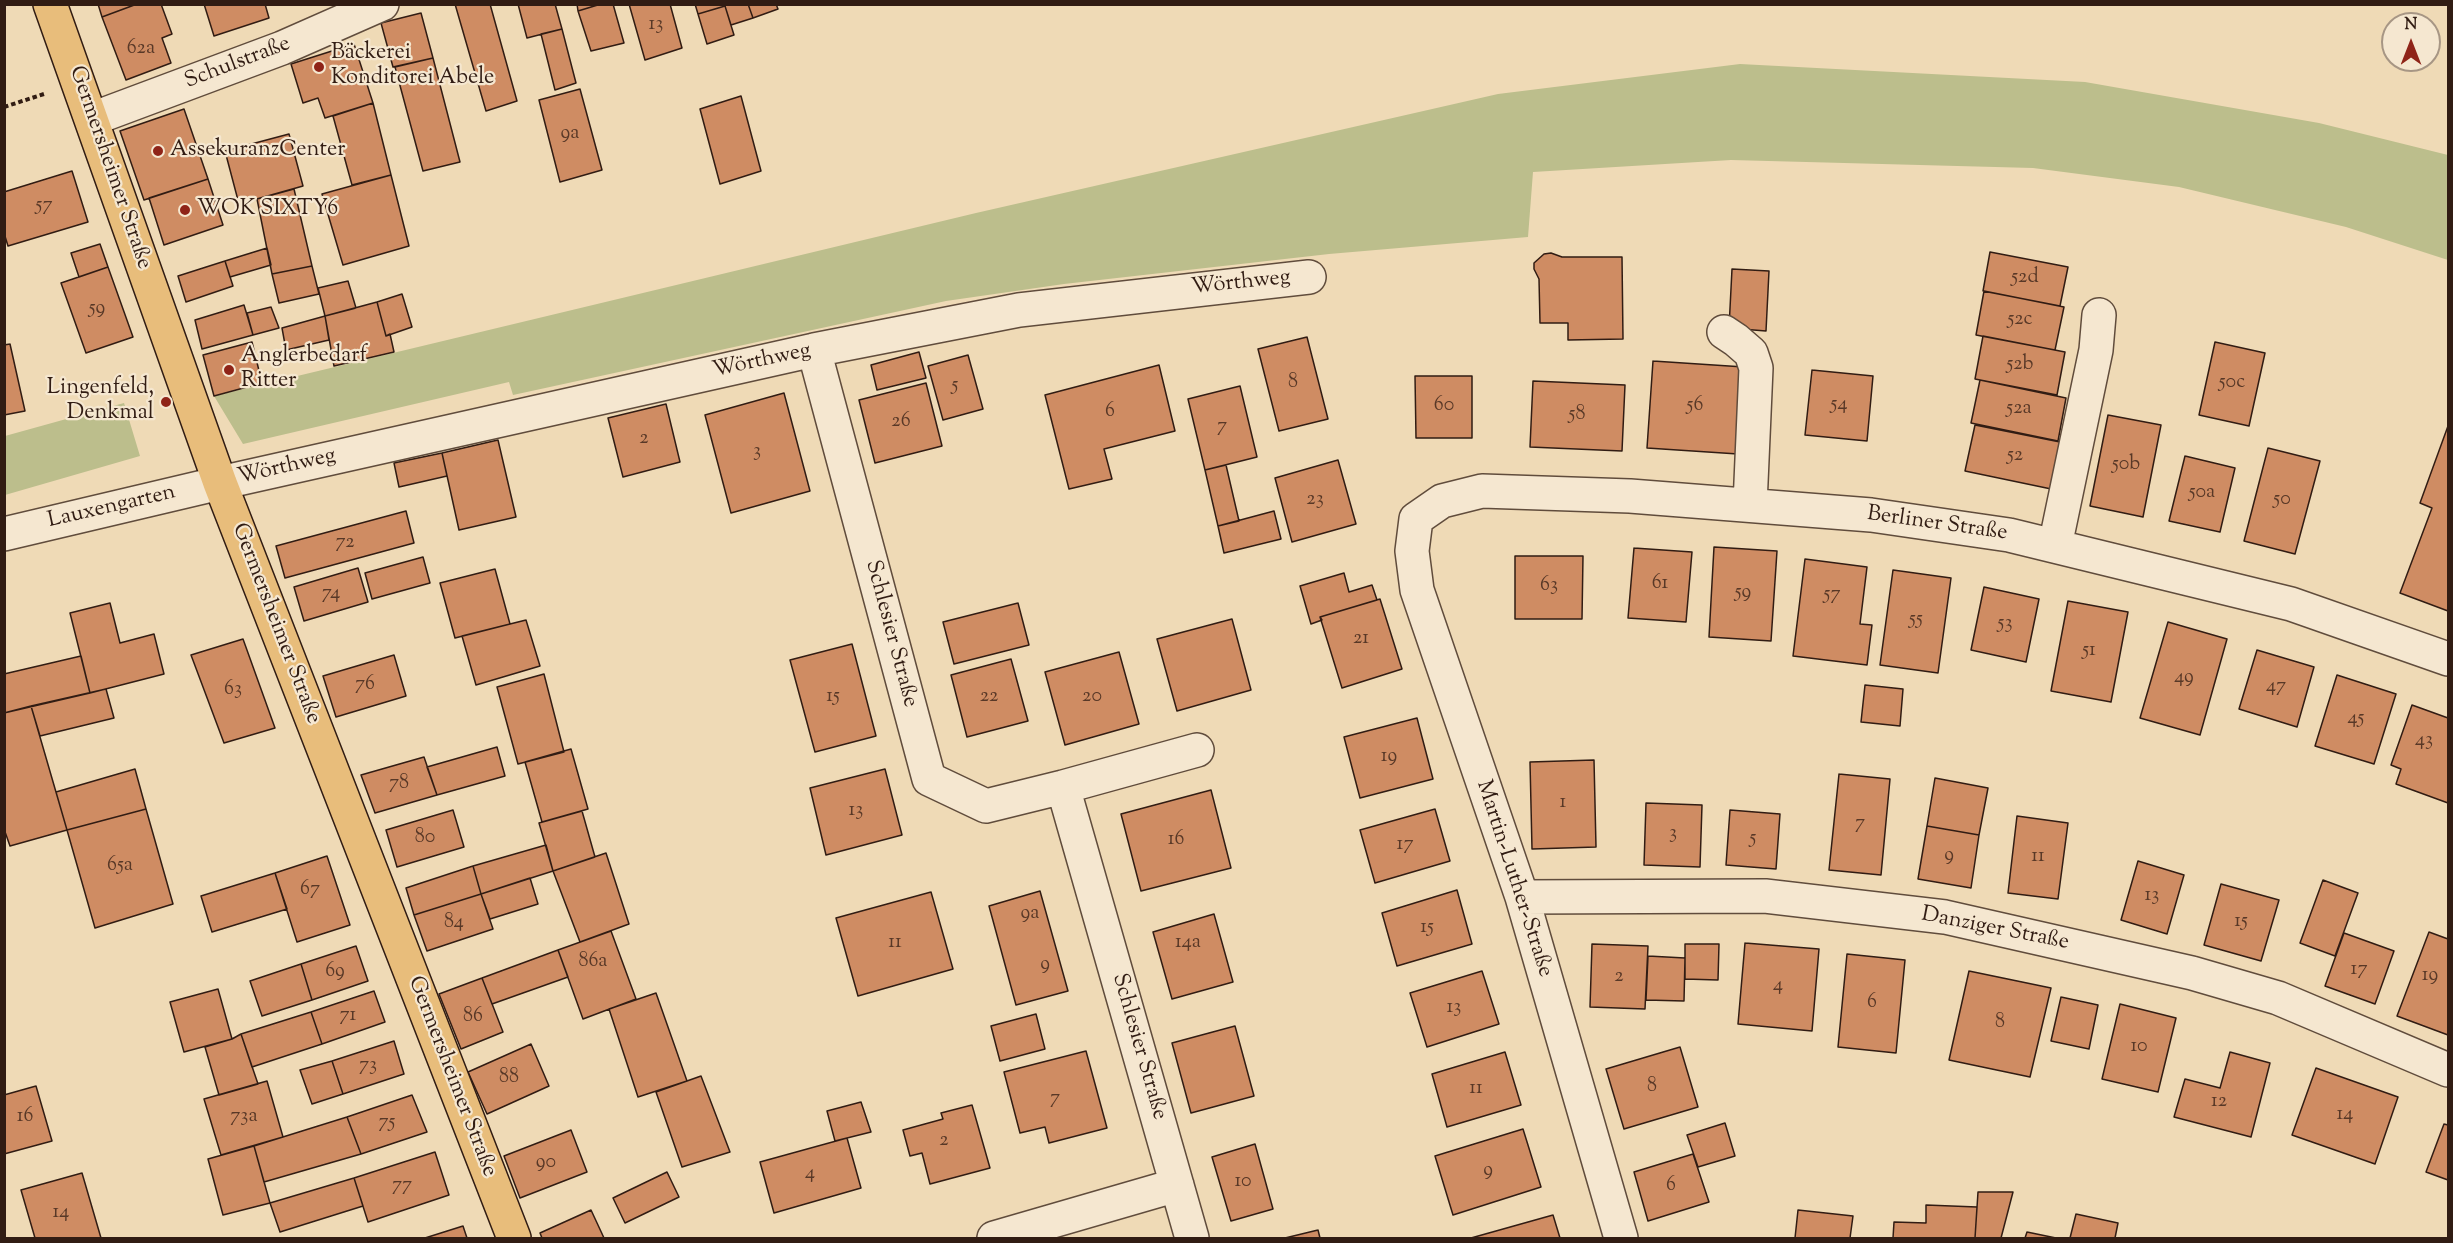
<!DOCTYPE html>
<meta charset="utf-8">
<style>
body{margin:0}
#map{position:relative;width:2453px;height:1243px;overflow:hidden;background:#efdab6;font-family:"Sorts Mill Goudy",serif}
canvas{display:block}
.frame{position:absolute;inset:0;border:6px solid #311c13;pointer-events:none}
.north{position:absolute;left:2381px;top:12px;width:60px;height:60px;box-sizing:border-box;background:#f5e7d0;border:2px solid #a79684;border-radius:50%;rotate:0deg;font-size:16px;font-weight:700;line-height:24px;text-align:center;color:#311c13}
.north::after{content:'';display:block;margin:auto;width:21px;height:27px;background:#8f2418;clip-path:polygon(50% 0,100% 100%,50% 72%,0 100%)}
</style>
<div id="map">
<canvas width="2453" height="1243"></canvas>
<div class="frame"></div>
<div class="north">N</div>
</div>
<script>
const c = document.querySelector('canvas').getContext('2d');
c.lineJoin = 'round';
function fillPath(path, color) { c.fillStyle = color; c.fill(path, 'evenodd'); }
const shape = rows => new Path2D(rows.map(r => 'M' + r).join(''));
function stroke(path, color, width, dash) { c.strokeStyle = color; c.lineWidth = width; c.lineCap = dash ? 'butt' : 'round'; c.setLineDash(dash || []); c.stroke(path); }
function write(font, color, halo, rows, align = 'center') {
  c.font = font + ' "Sorts Mill Goudy",serif'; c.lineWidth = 4.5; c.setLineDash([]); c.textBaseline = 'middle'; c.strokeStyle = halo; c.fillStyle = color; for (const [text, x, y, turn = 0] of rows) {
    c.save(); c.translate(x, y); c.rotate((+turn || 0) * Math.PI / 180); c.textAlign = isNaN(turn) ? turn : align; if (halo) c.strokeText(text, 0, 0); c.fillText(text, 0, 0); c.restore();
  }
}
fillPath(shape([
 [1740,64,2085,82,2319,123,2448,155,2448,260,2346,227,2179,187,2033,168,1731,160,1533,172,1528,237,1329,254,1064,284,946,301,513,395,509,382,243,444,214,396,976,213,1498,94],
 [124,403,140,456,5,495,5,436]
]), '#bcbe8c');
const building = shape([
 [98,4,137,4,102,17,98,4],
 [137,4,161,4,172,34,162,38,171,63,126,80,102,17,137,4],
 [204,4,265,4,269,18,214,36,204,4],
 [455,4,490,4,517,101,486,111,455,4],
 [518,4,555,4,562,29,527,38,518,4],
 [577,4,601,4,578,11,577,4],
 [601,4,613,4,624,43,591,51,578,11,601,4],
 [629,4,670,4,682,48,645,60,629,4],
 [695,4,724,4,725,6,698,14,695,4],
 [728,4,748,4,753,18,731,25,725,6,728,4],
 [748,4,776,4,778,9,753,18,748,4],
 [725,6,734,35,707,44,698,14,725,6],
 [421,13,433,58,393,67,381,23,421,13],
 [562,29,576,83,555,90,541,34,562,29],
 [354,44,373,103,325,118,318,98,303,103,291,64,354,44],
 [433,58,460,162,423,171,395,67,433,58],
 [580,89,602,170,560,182,539,100,580,89],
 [741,96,761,171,720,184,700,109,741,96],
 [373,103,391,175,352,185,333,116,373,103],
 [184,109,208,179,144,200,120,131,184,109],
 [289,134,303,186,239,204,225,151,289,134],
 [72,171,88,222,8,246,4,233,4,192,72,171],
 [391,175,409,246,343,265,322,194,391,175],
 [208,179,223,225,164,245,149,198,208,179],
 [294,189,312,266,272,274,257,199,294,189],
 [100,244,108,267,79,277,71,253,100,244],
 [267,248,271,265,230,277,225,261,267,248],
 [1990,252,2068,267,2060,306,1983,291,1990,252],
 [1551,253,1562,257,1622,257,1623,339,1568,340,1568,323,1540,323,1539,279,1534,269,1534,263,1544,254,1551,253],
 [225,261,233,286,186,302,178,276,225,261],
 [312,266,319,294,279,303,272,274,312,266],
 [108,267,133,337,86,353,61,283,108,267],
 [1732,269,1769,271,1766,331,1729,328,1732,269],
 [348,281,356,308,325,316,318,288,348,281],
 [1984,291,2064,307,2055,350,1976,335,1984,291],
 [402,294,412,327,386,336,377,302,402,294],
 [377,302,386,336,390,334,394,352,334,366,325,316,377,302],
 [244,305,253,335,202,349,195,320,244,305],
 [271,307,279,328,253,335,247,313,271,307],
 [325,316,329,340,286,350,282,328,325,316],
 [1983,336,2065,352,2057,395,1975,379,1983,336],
 [1307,337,1328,419,1279,431,1258,349,1307,337],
 [252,342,262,383,214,396,203,355,252,342],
 [2215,342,2265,353,2249,426,2199,415,2215,342],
 [10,344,25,411,4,415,4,345,10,344],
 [919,352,926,378,877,390,871,365,919,352],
 [968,355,983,409,943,420,928,366,968,355],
 [1653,361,1744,367,1738,454,1647,448,1653,361],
 [1159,365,1175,431,1104,449,1112,479,1069,489,1045,395,1159,365],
 [1812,370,1873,376,1867,441,1805,435,1812,370],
 [1415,376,1472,376,1472,438,1416,438,1415,376],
 [1980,380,2066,398,2058,441,1971,423,1980,380],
 [1533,381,1625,385,1622,451,1530,447,1533,381],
 [926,383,942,446,875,463,859,400,926,383],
 [1240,386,1257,457,1205,470,1188,399,1240,386],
 [784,393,810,491,731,513,705,415,784,393],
 [666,404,680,462,623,477,608,418,666,404],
 [2108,415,2161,425,2143,517,2090,506,2108,415],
 [1975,425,2065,443,2056,490,1965,471,1975,425],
 [2448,426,2448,611,2400,593,2432,508,2420,503,2448,426],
 [498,440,516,517,459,530,442,453,498,440],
 [2268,448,2320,461,2295,554,2244,541,2268,448],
 [442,453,447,476,399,487,394,463,442,453],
 [2185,456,2235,468,2220,532,2169,521,2185,456],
 [1338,460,1356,524,1292,542,1275,478,1338,460],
 [1226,465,1239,521,1218,526,1205,470,1226,465],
 [406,511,414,543,285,578,276,546,406,511],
 [1274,511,1281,539,1224,553,1218,526,1274,511],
 [1714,547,1777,551,1771,641,1709,637,1714,547],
 [1634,548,1692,552,1686,622,1628,618,1634,548],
 [1515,556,1583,556,1582,619,1515,619,1515,556],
 [423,557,430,583,372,599,365,573,423,557],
 [1805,559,1867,567,1860,624,1872,625,1867,665,1793,656,1805,559],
 [358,568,368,602,304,621,294,587,358,568],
 [495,569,510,624,455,638,440,583,495,569],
 [1893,570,1951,578,1938,673,1880,665,1893,570],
 [1344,573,1349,592,1372,585,1377,600,1320,617,1322,620,1311,624,1300,586,1344,573],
 [1984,587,2039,599,2026,662,1971,650,1984,587],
 [1380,599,1402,669,1342,688,1320,617,1380,599],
 [2068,601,2128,612,2111,702,2051,691,2068,601],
 [110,603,120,643,154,634,164,674,90,693,70,613,110,603],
 [1018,603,1029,645,954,664,943,622,1018,603],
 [1232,619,1251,690,1177,711,1157,639,1232,619],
 [526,620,540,666,476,685,462,636,526,620],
 [2168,622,2227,639,2200,735,2140,718,2168,622],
 [243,639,275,728,224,743,191,655,243,639],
 [852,644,876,736,815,752,790,660,852,644],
 [2257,650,2314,667,2297,727,2239,709,2257,650],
 [1119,652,1139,724,1065,745,1045,672,1119,652],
 [394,655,406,696,336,717,323,676,394,655],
 [81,656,90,693,4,713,4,674,81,656],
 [1011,659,1028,721,967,737,951,675,1011,659],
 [544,674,564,752,518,764,497,687,544,674],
 [2337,675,2396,694,2374,764,2315,746,2337,675],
 [1865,685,1903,689,1900,726,1861,722,1865,685],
 [106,689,114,718,40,736,31,706,106,689],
 [2412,705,2448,718,2448,803,2396,784,2401,769,2391,765,2412,705],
 [31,706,67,830,10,846,4,829,4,713,31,706],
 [1417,718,1433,779,1360,798,1344,737,1417,718],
 [497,747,505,776,437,795,427,767,497,747],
 [571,749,588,809,542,822,525,762,571,749],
 [424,757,437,795,375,813,361,775,424,757],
 [1594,760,1596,847,1532,849,1530,762,1594,760],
 [135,769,146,809,67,830,56,792,135,769],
 [885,769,902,835,826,855,810,788,885,769],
 [1839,774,1890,779,1881,875,1829,870,1839,774],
 [1935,778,1988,788,1979,835,1927,826,1935,778],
 [1211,790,1231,868,1141,891,1121,814,1211,790],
 [1646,803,1702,805,1700,867,1644,865,1646,803],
 [146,809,173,904,95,928,67,830,146,809],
 [1435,809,1450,861,1375,883,1360,830,1435,809],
 [453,810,464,847,397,867,386,830,453,810],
 [1730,810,1780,814,1776,869,1726,865,1730,810],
 [582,811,595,857,553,871,539,823,582,811],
 [2017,816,2068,823,2058,899,2008,893,2017,816],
 [1927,826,1979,835,1971,888,1918,879,1927,826],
 [546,845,553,871,481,894,473,866,546,845],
 [606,853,629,924,580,942,553,871,606,853],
 [327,856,350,925,297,942,275,873,327,856],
 [2138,861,2184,875,2167,934,2121,920,2138,861],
 [473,866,481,894,414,915,406,888,473,866],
 [275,873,287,909,212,932,201,896,275,873],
 [530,878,538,904,490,919,481,894,530,878],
 [2323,880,2358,893,2335,956,2300,943,2323,880],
 [2221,884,2279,900,2261,961,2204,945,2221,884],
 [1457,890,1472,944,1397,966,1382,913,1457,890],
 [1040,891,1068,991,1016,1005,989,906,1040,891],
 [931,892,953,969,858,996,836,918,931,892],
 [481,894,493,929,427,951,414,915,481,894],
 [1214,914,1233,982,1172,999,1153,932,1214,914],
 [611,931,636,999,583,1019,558,950,611,931],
 [2429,932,2448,939,2448,1035,2397,1016,2429,932],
 [2344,933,2394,951,2375,1004,2325,986,2344,933],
 [1745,943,1819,949,1812,1031,1738,1024,1745,943],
 [1592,944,1648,946,1645,1009,1590,1007,1592,944],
 [1685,944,1719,944,1718,980,1685,979,1685,944],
 [356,946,368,981,312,1000,301,964,356,946],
 [558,950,568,977,492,1004,482,978,558,950],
 [1847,954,1905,960,1896,1053,1838,1047,1847,954],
 [1648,956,1685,958,1684,1001,1646,1000,1648,956],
 [301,964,312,1000,262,1016,250,981,301,964],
 [1482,971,1499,1024,1427,1047,1410,993,1482,971],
 [1969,971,2051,988,2030,1077,1949,1060,1969,971],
 [482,978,503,1032,461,1049,439,994,482,978],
 [218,989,232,1039,184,1052,170,1002,218,989],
 [374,991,385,1022,322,1044,311,1012,374,991],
 [656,993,687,1081,638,1097,609,1009,656,993],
 [2061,997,2098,1005,2089,1049,2051,1041,2061,997],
 [2120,1004,2176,1018,2158,1092,2102,1079,2120,1004],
 [311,1012,322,1044,252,1067,241,1034,311,1012],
 [1036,1014,1045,1049,1000,1061,991,1026,1036,1014],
 [1235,1026,1254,1096,1191,1113,1172,1043,1235,1026],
 [241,1034,258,1084,219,1095,205,1047,232,1039,241,1034],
 [394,1041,404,1074,343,1094,332,1061,394,1041],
 [531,1044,549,1086,487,1114,468,1072,531,1044],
 [1680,1047,1698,1107,1624,1129,1606,1069,1680,1047],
 [1086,1051,1107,1128,1049,1143,1045,1127,1020,1133,1004,1072,1086,1051],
 [1505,1052,1521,1105,1447,1127,1432,1074,1505,1052],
 [2230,1052,2270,1063,2251,1137,2174,1117,2185,1079,2220,1088,2230,1052],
 [332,1061,343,1094,312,1104,300,1070,332,1061],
 [2316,1068,2398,1097,2375,1164,2292,1135,2316,1068],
 [701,1076,730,1152,682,1167,656,1092,701,1076],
 [267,1081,283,1137,221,1155,204,1099,267,1081],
 [36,1086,52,1141,4,1154,4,1095,36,1086],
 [412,1095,427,1132,361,1154,347,1117,412,1095],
 [861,1102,871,1132,835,1141,827,1111,861,1102],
 [972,1105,990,1168,930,1184,922,1153,910,1156,903,1130,943,1119,941,1113,972,1105],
 [347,1117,361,1154,264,1182,254,1146,347,1117],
 [1725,1123,1735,1156,1698,1167,1687,1135,1725,1123],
 [2444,1124,2448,1125,2448,1180,2426,1172,2444,1124],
 [1523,1129,1541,1187,1453,1215,1435,1156,1523,1129],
 [571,1130,587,1172,520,1198,504,1156,571,1130],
 [847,1138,861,1188,774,1213,760,1162,847,1138],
 [1255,1144,1273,1209,1231,1221,1212,1157,1255,1144],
 [254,1146,270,1203,223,1215,208,1159,254,1146],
 [435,1152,449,1195,368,1222,354,1178,435,1152],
 [1693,1154,1709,1202,1648,1221,1634,1172,1693,1154],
 [667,1172,679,1197,625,1223,613,1198,667,1172],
 [82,1173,101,1238,35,1238,21,1190,82,1173],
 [354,1178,363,1206,280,1232,270,1203,354,1178],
 [1978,1192,2013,1192,2001,1238,1975,1238,1978,1192],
 [1926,1205,1977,1207,1975,1238,1893,1238,1894,1222,1926,1223,1926,1205],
 [591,1210,604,1238,542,1238,540,1233,591,1210],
 [1798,1210,1853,1216,1850,1238,1795,1238,1798,1210],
 [2076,1214,2118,1223,2115,1238,2070,1238,2076,1214],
 [1553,1215,1560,1238,1471,1238,1553,1215],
 [463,1226,467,1238,425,1238,463,1226],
 [1318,1230,1320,1238,1285,1238,1318,1230],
 [2027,1232,2056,1238,2025,1238,2027,1232]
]);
fillPath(building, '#cf8c63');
stroke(building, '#311c13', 1.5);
const minor = shape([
 [92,119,282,48,382,4],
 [1724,332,1736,340,1751,353,1756,368,1750,505],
 [814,350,929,779,986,806,1063,787,1192,1238],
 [4,534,220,483,814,350,1019,310,1309,277],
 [2055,546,2096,350,2099,315],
 [1063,787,1197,750],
 [1522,897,1765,896,1945,917,2192,973,2278,998,2448,1070],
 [994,1238,1177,1185],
 [1621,1238,1522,897,1417,590,1412,551,1416,519,1442,501,1482,491,1630,496,1871,515,2009,535,2291,604,2448,659]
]);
const major = shape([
 [50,4,220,483,514,1238]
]);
stroke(minor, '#604c3c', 36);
stroke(major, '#311c13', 36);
stroke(shape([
 [4,107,44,94]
]), '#311c13', 4, [4.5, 3]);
stroke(minor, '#f5e7d0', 33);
stroke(major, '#e8bd7b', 33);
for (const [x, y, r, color] of [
 [319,67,6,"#8f2418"],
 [158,151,6,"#8f2418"],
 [185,210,6,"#8f2418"],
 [229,370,6,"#8f2418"],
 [166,402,6,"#8f2418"]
]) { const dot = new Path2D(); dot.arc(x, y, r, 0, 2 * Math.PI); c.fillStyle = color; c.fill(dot); stroke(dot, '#f5e7d0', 2); }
write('20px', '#583827', null, [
 ["13",656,26],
 ["62a",141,50],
 ["9a",570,135],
 ["57",44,207],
 ["52d",2025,279],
 ["59",97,310],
 ["52c",2020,321],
 ["52b",2020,366],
 ["8",1293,384],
 ["50c",2232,384],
 ["5",955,387],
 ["54",1839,406],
 ["60",1444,407],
 ["56",1695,407],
 ["52a",2019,410],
 ["6",1110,413],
 ["58",1577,416],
 ["26",901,423],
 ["7",1222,428],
 ["2",644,440],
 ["3",757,453],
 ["52",2015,457],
 ["50b",2126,466],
 ["50a",2202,494],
 ["23",1315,501],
 ["50",2282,501],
 ["72",345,544],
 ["61",1660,585],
 ["63",1549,587],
 ["59",1743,594],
 ["74",331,595],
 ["57",1832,596],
 ["55",1916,621],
 ["53",2005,625],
 ["21",1361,640],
 ["51",2089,652],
 ["49",2184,679],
 ["76",365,686],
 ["47",2276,688],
 ["63",233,691],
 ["15",833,698],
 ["22",989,698],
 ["20",1092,698],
 ["45",2356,720],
 ["43",2424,742],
 ["19",1389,758],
 ["78",399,785],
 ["1",1563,804],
 ["13",856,812],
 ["7",1860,825],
 ["3",1673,835],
 ["80",425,839],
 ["5",1753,840],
 ["16",1176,841],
 ["17",1405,846],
 ["9",1949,857],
 ["11",2038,858],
 ["65a",120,867],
 ["67",310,891],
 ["13",2152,897],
 ["9a",1030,915],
 ["15",2241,923],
 ["84",454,924],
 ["15",1427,929],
 ["11",895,944],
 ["14a",1188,944],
 ["86a",593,963],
 ["9",1045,966],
 ["17",2359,971],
 ["69",335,973],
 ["19",2430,977],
 ["2",1619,978],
 ["4",1778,987],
 ["6",1872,1004],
 ["13",1454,1009],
 ["71",348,1017],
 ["86",473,1018],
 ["8",2000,1024],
 ["10",2139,1048],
 ["73",368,1067],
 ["88",509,1079],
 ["8",1652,1088],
 ["11",1476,1090],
 ["7",1055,1100],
 ["12",2219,1103],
 ["14",2345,1116],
 ["16",25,1118],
 ["73a",244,1118],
 ["75",387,1124],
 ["2",944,1142],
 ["90",546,1164],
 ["9",1488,1172],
 ["4",810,1175],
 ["10",1243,1183],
 ["77",402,1187],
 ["6",1671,1187],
 ["14",61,1214]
]);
write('22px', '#311c13', '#f5e7d0', [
 ["Bäckerei",331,54],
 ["Konditorei Abele",331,79],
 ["AssekuranzCenter",170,151],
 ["WOK SIXTY6",197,210],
 ["Anglerbedarf",241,357],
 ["Ritter",241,382],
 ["Lingenfeld,",154,389,"right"],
 ["Denkmal",154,414,"right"]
], 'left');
write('22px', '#311c13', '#f5e7d0', [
 ["Schulstraße",238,64,-21],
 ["Germersheimer Straße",109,168,71],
 ["Wörthweg",1241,284,-6],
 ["Wörthweg",762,362,-12],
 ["Wörthweg",287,468,-13],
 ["Lauxengarten",112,508,-13],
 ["Berliner Straße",1937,525,8],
 ["Germersheimer Straße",275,624,69],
 ["Schlesier Straße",890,634,75],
 ["Martin-Luther-Straße",1513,879,72],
 ["Danziger Straße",1995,930,11],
 ["Schlesier Straße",1138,1047,74],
 ["Germersheimer Straße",451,1077,69]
]);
</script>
